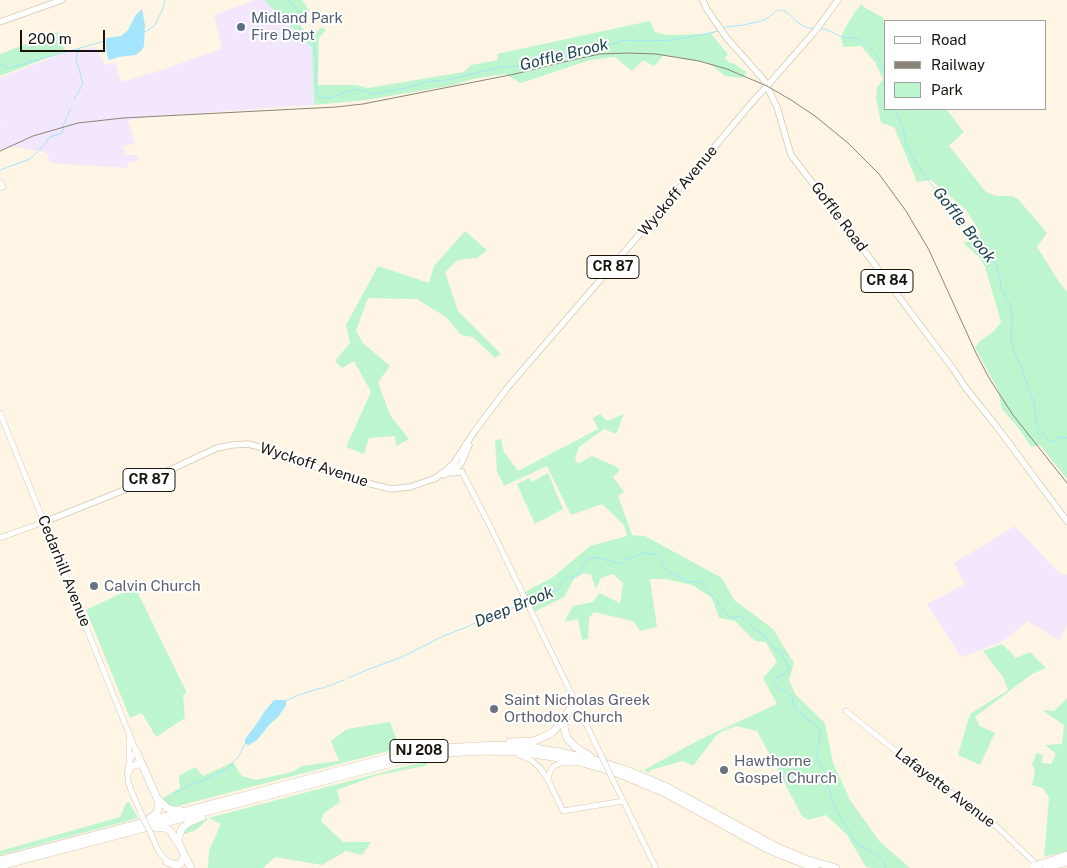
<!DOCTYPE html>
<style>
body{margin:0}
#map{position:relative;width:1067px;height:868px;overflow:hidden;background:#fff5e4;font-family:"Public Sans",sans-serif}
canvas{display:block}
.legend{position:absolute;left:884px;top:20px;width:162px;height:90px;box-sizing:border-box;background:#fff;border:1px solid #a3a19f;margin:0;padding:6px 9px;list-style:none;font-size:15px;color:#19150e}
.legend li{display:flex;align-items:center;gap:10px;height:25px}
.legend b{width:25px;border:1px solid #a3a19f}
.scale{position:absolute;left:20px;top:30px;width:85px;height:22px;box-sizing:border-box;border:2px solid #19150e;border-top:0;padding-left:6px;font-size:15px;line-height:18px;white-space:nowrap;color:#19150e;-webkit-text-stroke:4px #fff;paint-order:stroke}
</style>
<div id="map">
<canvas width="1067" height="868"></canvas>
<ul class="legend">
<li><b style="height:6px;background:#fff"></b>Road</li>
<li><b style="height:6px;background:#8b8478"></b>Railway</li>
<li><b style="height:14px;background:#bdf5ce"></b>Park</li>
</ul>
<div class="scale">200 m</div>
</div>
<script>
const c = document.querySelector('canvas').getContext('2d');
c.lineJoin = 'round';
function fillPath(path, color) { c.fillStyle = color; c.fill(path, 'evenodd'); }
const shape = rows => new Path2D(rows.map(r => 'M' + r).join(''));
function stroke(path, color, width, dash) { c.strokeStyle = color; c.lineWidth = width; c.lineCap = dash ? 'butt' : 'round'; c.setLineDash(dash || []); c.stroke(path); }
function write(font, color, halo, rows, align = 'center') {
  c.font = font + ' "Public Sans",sans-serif'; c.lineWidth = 4; c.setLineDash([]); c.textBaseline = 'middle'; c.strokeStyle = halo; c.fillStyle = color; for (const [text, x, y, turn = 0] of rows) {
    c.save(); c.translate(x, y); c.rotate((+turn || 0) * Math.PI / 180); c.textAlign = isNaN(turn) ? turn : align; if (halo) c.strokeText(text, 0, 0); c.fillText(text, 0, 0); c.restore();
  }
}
fillPath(shape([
 [256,0,264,0,312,48,314,105,158,116,128,120,135,144,122,146,126,155,137,155,138,161,129,162,127,168,51,163,46,152,9,146,0,150,0,128,1,127,0,124,0,78,61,54,65,51,81,50,96,47,105,65,115,63,121,82,155,72,222,49,214,15],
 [1015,526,1061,575,1067,574,1067,624,1060,641,1028,621,1002,642,961,657,927,604,965,584,954,563]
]), '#f2e7fc');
fillPath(shape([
 [264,0,302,0,310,11,296,23,312,36,322,27,326,30,319,38,318,85,356,85,368,88,464,72,471,65,498,60,497,54,650,21,655,32,667,35,705,34,715,31,716,32,711,34,728,54,725,58,730,63,733,63,747,72,743,78,725,76,709,63,664,55,654,66,643,60,632,71,615,57,590,60,521,83,505,74,473,79,449,86,366,100,314,105,312,48],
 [862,4,865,8,882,17,886,23,886,109,946,109,964,132,949,146,986,192,996,196,1012,196,1018,199,1047,233,1037,247,1059,282,1067,292,1067,479,1040,445,1031,447,1020,430,1002,409,998,390,975,347,979,342,994,331,1001,322,985,267,979,257,963,243,979,238,980,232,966,210,931,180,917,182,894,127,881,123,876,98,877,88,883,79,875,62,861,46,843,47,841,37,845,28,857,9],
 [58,32,65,51,0,76,0,54],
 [465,231,487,250,477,258,458,260,445,272,458,311,501,354,495,358,473,337,461,335,446,317,417,299,368,298,356,331,363,343,390,366,378,382,390,415,409,439,396,446,395,436,369,438,364,454,346,447,371,392,354,361,342,368,335,361,350,343,346,325,378,266,429,283,434,266],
 [600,414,607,421,624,414,616,434,604,429,579,447,575,459,578,464,592,456,617,467,620,470,613,477,624,492,618,496,632,535,645,536,722,578,734,600,773,629,794,663,789,680,795,694,825,723,833,763,850,800,880,842,910,868,873,868,866,867,847,835,826,815,808,820,802,816,757,731,736,726,721,732,715,737,693,766,683,761,651,770,649,773,644,770,699,740,777,704,763,678,777,662,766,642,755,641,735,621,719,618,712,598,692,585,665,579,650,579,657,627,640,631,633,621,594,612,589,618,588,639,582,640,578,619,564,622,573,606,593,602,599,593,620,603,623,583,613,574,601,578,596,589,591,575,584,573,574,579,564,597,532,613,523,593,553,577,590,546,627,536,624,525,602,504,571,515,547,466,504,486,497,471,495,440,501,439,504,452,518,471,598,429,593,418],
 [548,473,563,509,535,524,517,484,529,478,532,482],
 [135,587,187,693,183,695,185,718,156,737,142,713,130,718,86,610],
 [1002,644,1016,658,1030,652,1046,668,1032,674,975,717,980,726,995,733,980,765,958,755,970,714,1008,690,1003,677,983,651],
 [1067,698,1067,851,1044,857,1049,798,1043,788,1032,785,1035,771,1032,764,1037,753,1043,755,1042,763,1051,764,1056,754,1045,745,1062,744,1064,725,1042,710,1054,711],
 [390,722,400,748,170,808,161,799,180,788,179,776,195,767,203,776,233,762,242,776,256,780,292,772,302,766,339,761,331,741,347,729],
 [428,762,425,766,378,775,337,790,340,802,324,813,321,821,343,842,371,842,362,855,346,851,322,865,275,857,263,868,208,868,209,850,221,824,209,818,196,830,179,836,185,824,411,765],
 [129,802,138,818,0,855,0,851,120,817,126,803]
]), '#bdf5ce');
fillPath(shape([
 [142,9,145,25,144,46,142,50,136,55,118,57,110,60,108,59,106,49,106,38,121,36,126,32,128,30,135,16],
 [274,700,286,700,286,706,277,718,269,725,257,740,249,745,245,744,245,739,249,734,260,719,264,712]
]), '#a5e5fb');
stroke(shape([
 [288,0,301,14,300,29,314,42,316,62,316,86,318,97,330,98,345,92,358,89,373,94,405,88,425,82,446,80,501,67,522,66,533,61,550,58,586,46,612,44,626,40,639,41,673,40,719,31],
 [723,29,726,27,744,25,761,21,768,18,776,11,782,10,787,12,797,22,807,28,815,28],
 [819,29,825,29,840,36,848,38,856,38,862,41,875,53,879,60,885,72,886,80],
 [145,32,154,26,162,11,165,0],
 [0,63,8,68,80,48],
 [74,99,83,84,76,59,78,52,80,48,105,41],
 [896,109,899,119,903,128,907,148,918,166,937,192,995,262,1000,277,1001,288,1011,307,1012,321,1011,340,1015,354,1021,367,1034,403,1037,424,1040,430,1049,441,1055,442,1058,438,1061,437,1067,438],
 [0,170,30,159,46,143,47,140,50,137,62,133,64,124,71,108],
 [527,601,559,589,564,580,579,574,586,561,593,557,622,564,627,559,643,553,648,553,656,555,659,558,667,571,689,582,699,581,716,600,728,616,731,618,741,616,755,630,763,634,774,648,782,654,789,669,786,672,775,679,774,683,778,688,787,692,790,694,792,697,795,710,807,718,809,721,814,723,821,731,817,752,817,760,825,772,826,780,836,810,858,845,868,849,885,862,885,868],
 [348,678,372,668,402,657,443,636,467,627,496,612,514,607,524,602],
 [285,701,299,695,317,689,323,688,344,680],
 [174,793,227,769,239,756,245,744]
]), '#a5e5fb', 1);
const secondary = shape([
 [0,182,3,187,0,188],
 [0,413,136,751,131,757,128,767],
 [462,472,488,522,602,757],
 [0,538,44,522],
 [846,711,912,764,992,822,1038,866],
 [519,755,531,760,540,768,548,780,563,811,623,801],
 [129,758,129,739],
 [128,772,128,781,131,790,143,818],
 [611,776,656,868],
 [548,780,550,771,554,766,561,763,573,763],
 [150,832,159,852,169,863]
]);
const primary = shape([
 [703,0,706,8,726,37,764,80,777,107,791,155,854,237,954,370,965,387,994,423,1067,521],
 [0,22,62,0],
 [451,473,462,472],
 [444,475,458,467,462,462,469,445],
 [434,479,445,471,454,463,474,432,508,387,694,171,755,99,767,86,816,30,838,0],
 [44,522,142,483,217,448,232,445,248,444,256,446,302,463,371,484,391,489,410,487,436,478]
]);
const highway = shape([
 [566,717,564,727,567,738,575,747,590,756],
 [510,742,534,741,548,735,554,731,571,708,577,703],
 [136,751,157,798,159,804,157,813,149,819],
 [128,773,130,767,141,763],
 [159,800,167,808,174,810,180,810],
 [156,828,166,828,171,832,180,846,191,868],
 [179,843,179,837,182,828,190,822,202,817],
 [0,860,394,756,443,748,496,745,528,747,559,752,598,761,629,771,667,787,777,847,805,859,836,868],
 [167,862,176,865,180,864,184,858,184,854],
 [1042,864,1067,855],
 [0,866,396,762,445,753,485,751,517,752,547,756,576,761,617,773,665,793,765,848,794,860,815,868],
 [1043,868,1067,862]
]);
stroke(secondary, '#d3c7b2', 6);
stroke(primary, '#d3c7b2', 7);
stroke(highway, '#d3c7b2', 8);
stroke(secondary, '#fff', 5);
stroke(primary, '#fff', 5.5);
stroke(highway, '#fff', 7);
stroke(shape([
 [0,151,33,136,78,123,123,118,336,107,363,104,515,74,572,60,600,54,628,53,656,54,699,61,727,69,767,86,791,100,815,116,848,143,879,174,906,211,929,250,976,353,989,378,1013,415,1067,483]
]), '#8b8478', 1);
const secondaryBridge = shape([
 [602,757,611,776],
 [143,818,150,832]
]);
const highwayBridge = shape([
 [1034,866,1042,864]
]);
stroke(secondaryBridge, '#d3c7b2', 6, []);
stroke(highwayBridge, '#d3c7b2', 8, []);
stroke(secondaryBridge, '#fff', 5);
stroke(highwayBridge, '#fff', 7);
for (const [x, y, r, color] of [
 [241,27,5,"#5c6f8a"],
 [94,586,5,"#6b7280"],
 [494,709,5,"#6b7280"],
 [724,770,5,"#6b7280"]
]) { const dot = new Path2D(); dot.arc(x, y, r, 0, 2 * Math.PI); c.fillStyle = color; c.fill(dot); stroke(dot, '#fff', 2); }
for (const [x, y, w] of [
 [613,267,52],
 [887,281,52],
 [149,480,52],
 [419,751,58]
]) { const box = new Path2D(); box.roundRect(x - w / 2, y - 11.5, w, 23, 4); c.fillStyle = '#fff'; c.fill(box); stroke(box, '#19150e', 1); }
write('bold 14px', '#19150e', null, [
 ["CR 87",613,267],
 ["CR 84",887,281],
 ["CR 87",149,480],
 ["NJ 208",419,751]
]);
write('15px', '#4e5e75', '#fff', [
 ["Midland Park",251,18],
 ["Fire Dept",251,35]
], 'left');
write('15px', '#19150e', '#fff', [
 ["Wyckoff Avenue",678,191,-50],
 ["Goffle Road",839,217,53],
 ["Wyckoff Avenue",314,465,18],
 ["Cedarhill Avenue",64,571,68],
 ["Lafayette Avenue",945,788,37]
]);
write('15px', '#5b616d', '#fff', [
 ["Calvin Church",104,586],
 ["Saint Nicholas Greek",504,700],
 ["Orthodox Church",504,717],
 ["Hawthorne",734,761],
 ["Gospel Church",734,778]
], 'left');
write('italic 16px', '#1d434f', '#fff', [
 ["Goffle Brook",564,55,-14],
 ["Goffle Brook",964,225,52],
 ["Deep Brook",514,607,-22]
]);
</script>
